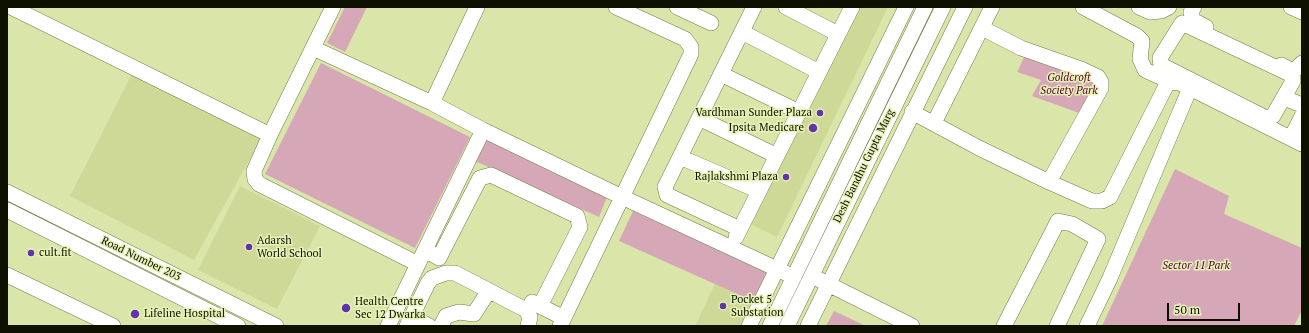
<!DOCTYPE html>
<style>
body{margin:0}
#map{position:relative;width:1309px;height:333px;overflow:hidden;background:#dae5aa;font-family:"PT Serif",serif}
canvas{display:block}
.frame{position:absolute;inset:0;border:8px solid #0f1100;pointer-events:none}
.scale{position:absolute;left:1167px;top:303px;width:73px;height:18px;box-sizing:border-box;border:2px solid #0f1100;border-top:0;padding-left:5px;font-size:12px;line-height:14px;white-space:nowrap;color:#0f1100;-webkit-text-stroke:3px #e7f2b7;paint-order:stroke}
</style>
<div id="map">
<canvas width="1309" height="333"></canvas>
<div class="frame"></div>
<div class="scale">50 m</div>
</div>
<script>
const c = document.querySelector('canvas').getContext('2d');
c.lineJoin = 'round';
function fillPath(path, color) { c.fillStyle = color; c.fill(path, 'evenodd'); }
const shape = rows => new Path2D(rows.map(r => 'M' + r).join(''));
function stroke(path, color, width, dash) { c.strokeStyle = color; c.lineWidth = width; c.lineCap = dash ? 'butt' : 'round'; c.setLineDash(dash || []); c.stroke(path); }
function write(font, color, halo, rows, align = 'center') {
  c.font = font + ' "PT Serif",serif'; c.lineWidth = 3; c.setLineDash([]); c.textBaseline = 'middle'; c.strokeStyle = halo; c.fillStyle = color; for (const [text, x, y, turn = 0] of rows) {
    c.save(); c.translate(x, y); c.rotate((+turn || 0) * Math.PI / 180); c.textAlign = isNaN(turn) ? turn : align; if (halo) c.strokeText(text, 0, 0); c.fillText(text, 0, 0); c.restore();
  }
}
fillPath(shape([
 [856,7,888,7,777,237,748,223],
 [132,74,262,137,194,260,70,196],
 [240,186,320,226,277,309,198,270],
 [715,284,755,302,743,326,695,326]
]), '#ced998');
fillPath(shape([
 [345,7,367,7,345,52,327,43],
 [1028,49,1104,75,1082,114,1032,96,1041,80,1017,72],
 [321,63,470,137,415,248,265,174],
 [485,138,607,197,599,217,475,161],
 [1175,169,1229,196,1224,214,1302,248,1302,310,1294,326,1102,326],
 [633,211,768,273,755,302,619,241],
 [834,311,866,326,826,326]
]), '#d6a8b7');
const minor = shape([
 [11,7,270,135],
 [333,7,270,135,254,171,255,179,259,184,418,264],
 [677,7,711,23],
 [786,7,838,34],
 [1083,7,1137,36,1142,41,1140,59,1145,70,1171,82],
 [1139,7,1150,12,1161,11,1169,7],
 [1194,7,1191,12,1193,20,1206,27],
 [1291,7,1302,12],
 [1182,23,1292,75,1293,81,1273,116,1266,118,1161,65,1160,58,1182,23],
 [982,28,1021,48,1081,69,1098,77,1101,82,1101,88,1049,182],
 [742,32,819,72],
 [313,48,432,103,483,130,622,197,794,277],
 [1281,65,1291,70,1295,70,1302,63],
 [721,74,799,112],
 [1284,98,1302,105],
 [432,103,477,7],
 [912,112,979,148,1049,182,1092,201,1102,201,1110,197,1167,84,1171,82,1180,83,1190,88],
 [699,118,777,156],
 [934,123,992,7],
 [1291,138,1302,116],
 [680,157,759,191],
 [7,192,276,326],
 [7,210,238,326],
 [740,229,667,195,665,187,754,7],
 [736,237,852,7],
 [425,250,439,258,480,178,491,175,577,216,580,227,540,306],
 [7,275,113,326],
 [820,280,912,326],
 [532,302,564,318],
 [411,317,429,326],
 [388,326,483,130],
 [407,326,428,283,432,278,446,273,455,273,526,310,530,317,528,326],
 [441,326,446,316,459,312,474,314,488,292],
 [560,326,691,54,691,47,685,39,616,7],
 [749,326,906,7],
 [770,326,925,7],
 [787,326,943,7],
 [808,326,965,7],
 [1004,326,1058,221,1072,224,1098,239,1057,326],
 [1087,326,1110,278,1190,88,1302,144]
]);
stroke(minor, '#737c45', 16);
stroke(minor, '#fff', 15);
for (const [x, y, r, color] of [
 [820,113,4,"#6233ab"],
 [813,128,5,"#6233ab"],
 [786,177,4,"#6233ab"],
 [249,247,4,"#6233ab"],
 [31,253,4,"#6233ab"],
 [723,306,4,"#6233ab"],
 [346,308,5,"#6233ab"],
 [135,314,5,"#6233ab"]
]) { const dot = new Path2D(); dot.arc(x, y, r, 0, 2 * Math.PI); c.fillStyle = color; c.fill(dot); stroke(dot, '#e7f2b7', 1.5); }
write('italic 11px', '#55002d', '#e7f2b7', [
 ["Goldcroft",1069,78],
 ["Society Park",1069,91],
 ["Sector 11 Park",1196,266]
]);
write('11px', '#0f1100', '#e7f2b7', [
 ["Vardhman Sunder Plaza",812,113,"right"],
 ["Ipsita Medicare",804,128,"right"],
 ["Rajlakshmi Plaza",778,177,"right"],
 ["Adarsh",257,241],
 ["World School",257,254],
 ["cult.fit",39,253],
 ["Pocket 5",731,300],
 ["Substation",731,313],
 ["Health Centre",355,302],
 ["Sec 12 Dwarka",355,315],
 ["Lifeline Hospital",144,314]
], 'left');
write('11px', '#0f1100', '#e7f2b7', [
 ["Desh Bandhu Gupta Marg",864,166,-64],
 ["Road Number 203",141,259,26]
]);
</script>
